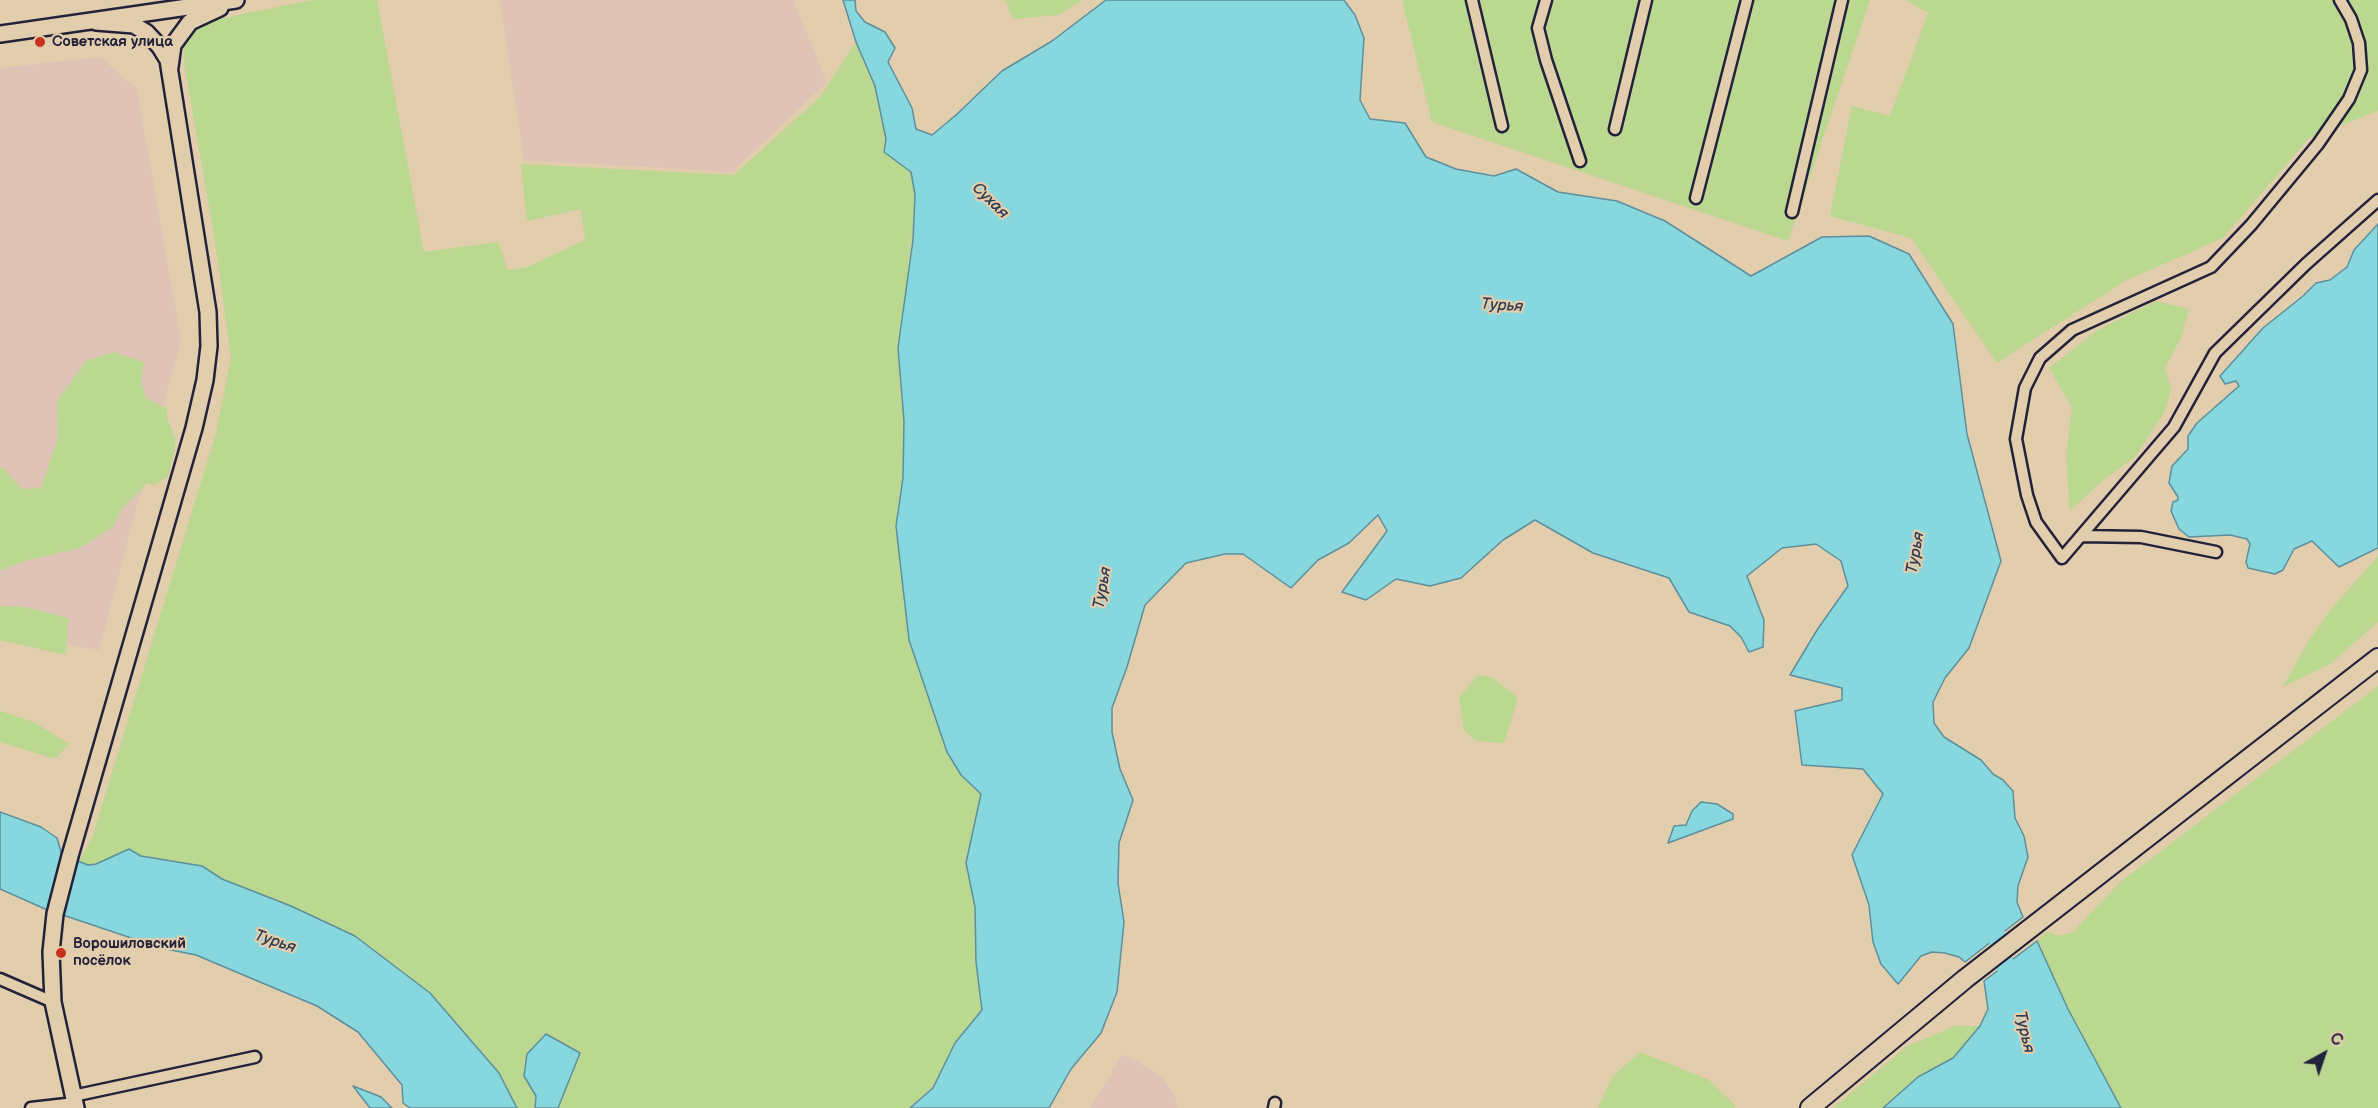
<!DOCTYPE html>
<meta charset="utf-8">
<style>
body{margin:0}
#map{position:relative;width:2378px;height:1108px;overflow:hidden;background:#e2cdac;font-family:"Balsamiq Sans",sans-serif}
canvas{display:block}
.north{position:absolute;left:2294px;top:1024px;width:60px;height:60px;-webkit-text-stroke:4px #e2cdac;paint-order:stroke;rotate:40deg;font-size:16px;font-weight:700;line-height:24px;text-align:center;color:#22223b}
.north::after{content:'';display:block;margin:auto;width:21px;height:27px;background:#22223b;clip-path:polygon(50% 0,100% 100%,50% 72%,0 100%)}
</style>
<div id="map">
<canvas width="2378" height="1108"></canvas>
<div class="north">С</div>
</div>
<script>
const c = document.querySelector('canvas').getContext('2d');
c.lineJoin = 'round';
function fillPath(path, color) { c.fillStyle = color; c.fill(path, 'evenodd'); }
const shape = rows => new Path2D(rows.map(r => 'M' + r).join(''));
function stroke(path, color, width, dash) { c.strokeStyle = color; c.lineWidth = width; c.lineCap = dash ? 'butt' : 'round'; c.setLineDash(dash || []); c.stroke(path); }
function write(font, color, halo, rows, align = 'center') {
  c.font = font + ' "Balsamiq Sans",sans-serif'; c.lineWidth = 4.5; c.setLineDash([]); c.textBaseline = 'middle'; c.strokeStyle = halo; c.fillStyle = color; for (const [text, x, y, turn = 0] of rows) {
    c.save(); c.translate(x, y); c.rotate((+turn || 0) * Math.PI / 180); c.textAlign = isNaN(turn) ? turn : align; if (halo) c.strokeText(text, 0, 0); c.fillText(text, 0, 0); c.restore();
  }
}
fillPath(shape([
 [500,0,793,0,827,82,732,172,524,160],
 [100,57,137,89,181,340,99,650,0,633,0,68],
 [1123,1054,1156,1072,1164,1079,1179,1105,1176,1108,1090,1108]
]), '#e0c3b7');
fillPath(shape([
 [312,0,377,0,424,252,498,242,508,270,527,267,585,240,581,209,527,221,521,164,734,175,820,97,856,42,875,86,886,139,884,152,911,172,915,195,900,392,904,421,903,478,896,526,901,563,934,713,947,752,961,775,981,794,966,863,975,907,976,962,982,1011,955,1043,933,1088,910,1108,558,1108,580,1053,524,1076,536,1096,535,1108,517,1108,499,1073,430,993,355,936,291,906,222,879,202,866,141,856,129,849,96,864,88,865,79,861,92,838,216,433,231,358,214,235,184,63,184,41,194,27,209,21],
 [1005,0,1083,0,1058,15,1013,19],
 [1402,0,1870,0,1788,241,1432,122],
 [1906,0,2378,0,2378,111,2309,138,2223,238,2125,281,1997,363,1911,238,1830,216,1852,106,1890,116,1928,13],
 [2155,301,2189,309,2181,338,2165,368,2171,389,2165,411,2135,457,2101,482,2070,511,2066,456,2072,407,2049,368,2098,330],
 [114,352,144,362,141,382,146,398,167,409,167,417,175,439,174,453,168,477,154,485,147,483,121,510,113,527,80,548,25,561,0,571,0,467,3,468,22,489,41,488,58,437,57,401,86,361],
 [2378,556,2378,622,2330,664,2283,687,2309,640,2331,609],
 [0,606,26,607,68,618,66,655,0,640],
 [1478,675,1493,678,1518,698,1504,743,1476,741,1464,730,1459,697],
 [2378,686,2378,1108,2121,1108,2068,1009,2037,941,2048,931,2058,936,2073,932,2119,883],
 [0,711,34,722,69,744,55,759,0,742],
 [1954,1026,1980,1026,1953,1058,1918,1077,1883,1108,1833,1108,1906,1047],
 [1640,1052,1709,1080,1736,1106,1734,1108,1598,1108,1612,1077]
]), '#bbd890');
const water = shape([
 [843,0,855,0,856,11,865,22,885,32,895,48,888,62,912,108,916,129,932,135,956,115,1002,71,1052,41,1106,0,1344,0,1355,15,1364,38,1360,100,1370,119,1405,123,1426,157,1456,169,1494,176,1516,169,1558,192,1617,201,1665,221,1751,276,1822,237,1869,236,1909,254,1953,324,1967,434,2001,561,1969,648,1945,678,1933,702,1934,723,1944,737,1981,760,1993,774,2003,780,2013,791,2015,818,2024,836,2028,857,2018,886,2017,902,2023,917,1965,962,1959,957,1945,953,1932,952,1921,956,1898,984,1881,964,1873,942,1869,905,1852,855,1883,794,1863,769,1802,765,1795,711,1842,700,1842,688,1790,675,1817,630,1848,586,1841,561,1816,544,1782,548,1747,576,1764,620,1763,647,1749,652,1741,637,1730,626,1689,612,1669,578,1593,553,1535,520,1503,540,1461,578,1430,586,1396,579,1366,600,1342,592,1387,531,1378,515,1349,543,1318,560,1291,588,1243,554,1225,554,1186,563,1145,605,1127,667,1112,708,1112,732,1120,769,1133,800,1119,843,1118,883,1124,922,1117,992,1101,1033,1071,1069,1049,1108,910,1108,933,1088,955,1043,982,1010,976,962,975,907,966,863,981,794,961,775,947,752,909,640,896,526,903,478,904,421,898,348,913,240,915,195,911,172,884,152,886,139,875,86,856,42,843,0],
 [2378,224,2378,548,2339,567,2312,541,2294,549,2283,570,2275,574,2248,568,2246,562,2250,544,2247,539,2230,535,2189,537,2179,529,2171,511,2173,502,2178,500,2178,497,2169,483,2172,466,2188,449,2188,436,2197,423,2239,386,2236,381,2225,384,2220,376,2263,328,2303,296,2316,283,2330,280,2347,267,2354,250,2378,224],
 [1701,802,1717,804,1733,814,1733,819,1668,843,1674,826,1686,825,1692,811,1701,802],
 [0,812,41,827,57,838,62,855,88,865,96,864,129,849,141,856,202,866,222,879,291,906,355,936,430,993,499,1073,517,1108,410,1108,403,1103,402,1085,358,1032,317,1006,196,955,161,948,45,909,0,889,0,812],
 [2037,941,2068,1009,2121,1108,1883,1108,1918,1077,1953,1058,1980,1026,1988,1009,1984,981,2037,941],
 [546,1034,580,1053,558,1108,535,1108,536,1096,524,1076,527,1054,546,1034],
 [353,1086,381,1097,392,1108,370,1108,353,1086]
]);
fillPath(water, '#86d7de');
stroke(water, '#5e8f9d', 1.5);
stroke(shape([
 [1990,914,2012,988]
]), '#86d7de', 18);
const minor = shape([
 [1472,0,1502,126],
 [1546,0,1538,28,1546,60,1580,161],
 [2340,0,2351,19,2359,43,2361,70,2349,99,2318,144,2251,225,2211,267,2072,330,2040,358,2025,388,2016,439,2027,495,2036,522,2062,558,2174,427,2215,353,2306,264,2378,200],
 [1615,129,1646,0],
 [1696,198,1747,0],
 [1792,212,1842,0],
 [2081,536,2141,537,2216,552],
 [0,979,53,1002],
 [73,1096,255,1057],
 [31,1108,75,1103],
 [1274,1108,1275,1103]
]);
const secondary = shape([
 [0,34,236,0],
 [170,67,173,45,190,22,220,8],
 [76,1108,53,1002,51,952,55,914,70,856,194,428,205,380,209,346,208,312,168,60,160,47,147,33,134,25,96,22]
]);
const trunk = shape([
 [1810,1108,1965,979,2378,658]
]);
stroke(minor, '#22223b', 15);
stroke(secondary, '#22223b', 20);
stroke(trunk, '#22223b', 22);
stroke(minor, '#e2cdac', 10);
stroke(secondary, '#e2cdac', 15);
stroke(trunk, '#e2cdac', 18);
for (const [x, y, r, color] of [
 [40,42,6,"#c8321e"],
 [61,953,6,"#c8321e"]
]) { const dot = new Path2D(); dot.arc(x, y, r, 0, 2 * Math.PI); c.fillStyle = color; c.fill(dot); stroke(dot, '#e2cdac', 2); }
write('bold 15px', '#22223b', '#e2cdac', [
 ["Советская улица",52,42],
 ["Ворошиловский",73,944],
 ["посёлок",73,961]
], 'left');
write('italic 16px', '#313d53', '#e2cdac', [
 ["Сухая",990,201,44],
 ["Турья",1502,306,4],
 ["Турья",1916,553,-80],
 ["Турья",1103,588,-80],
 ["Турья",275,942,18],
 ["Турья",2024,1032,77]
]);
</script>
